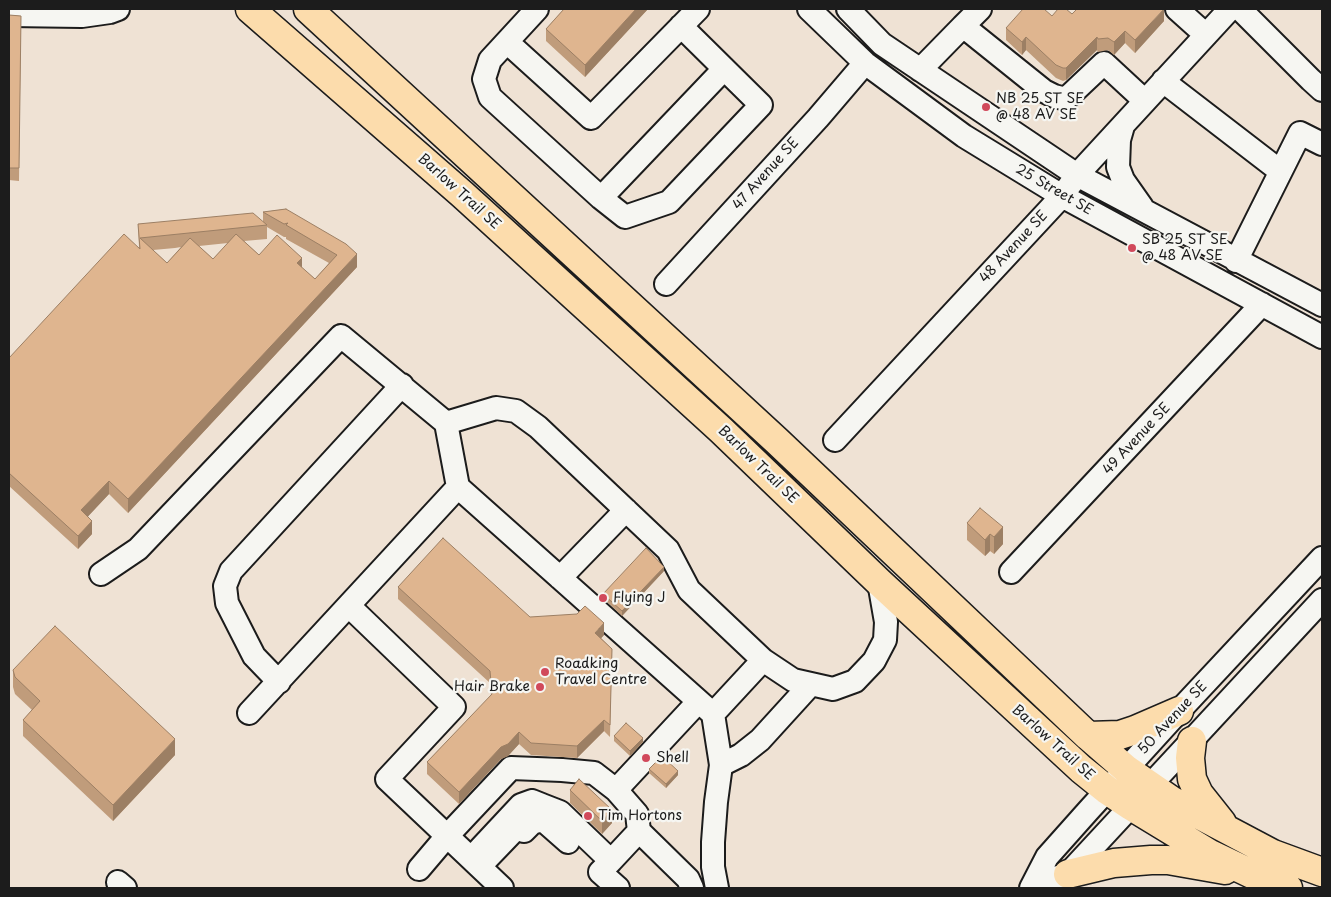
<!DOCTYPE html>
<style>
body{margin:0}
#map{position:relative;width:1331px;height:897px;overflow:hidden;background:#efe2d4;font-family:"Playpen Sans",sans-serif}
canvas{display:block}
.frame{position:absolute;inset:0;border:10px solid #1c1c1c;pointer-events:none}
</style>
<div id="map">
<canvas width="1331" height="897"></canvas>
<div class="frame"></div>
</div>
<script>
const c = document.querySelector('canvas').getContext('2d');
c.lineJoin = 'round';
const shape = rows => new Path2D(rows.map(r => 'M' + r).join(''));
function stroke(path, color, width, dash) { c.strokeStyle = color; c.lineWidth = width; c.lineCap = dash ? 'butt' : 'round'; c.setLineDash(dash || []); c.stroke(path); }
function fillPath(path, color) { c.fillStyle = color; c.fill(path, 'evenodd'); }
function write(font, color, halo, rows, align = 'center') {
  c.font = font + ' "Playpen Sans",sans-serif'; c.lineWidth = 4.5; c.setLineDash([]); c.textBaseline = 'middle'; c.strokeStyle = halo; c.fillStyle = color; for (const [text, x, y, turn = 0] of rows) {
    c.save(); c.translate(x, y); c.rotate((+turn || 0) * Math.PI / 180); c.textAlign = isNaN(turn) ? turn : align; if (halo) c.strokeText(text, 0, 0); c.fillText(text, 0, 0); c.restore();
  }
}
const minor = shape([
 [537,9,490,60,484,79,490,97,601,198,625,217,669,202,761,105,681,26],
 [809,9,865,63,964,136,1062,196,1322,337],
 [848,9,882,44,1077,175,1322,305],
 [1177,9,1206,35],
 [1240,9,1311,80,1322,90],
 [9,15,82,16,110,12,118,9],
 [963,26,980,9],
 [507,42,591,118,698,9],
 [920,70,963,26,1044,91,1054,96,1062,98,1068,97,1104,63,1145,101],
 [1163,81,1280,171],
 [1123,126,1119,140,1118,167,1123,180,1142,207],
 [601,198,724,69],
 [1236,261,1300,133,1322,144],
 [666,284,818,118,865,63],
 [835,440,1062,196,1077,175,1230,9],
 [458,487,713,714,721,765,716,802,713,842,713,867,717,888],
 [1011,572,1262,304],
 [101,574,138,549,341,336,446,423,496,408,516,411,538,427,668,550,689,590,763,660,713,714],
 [560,578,626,510],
 [349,606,454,707,387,779,502,888],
 [763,660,793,680,833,689,855,681,874,661,885,640,886,622,879,582],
 [279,682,254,656,227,603,225,586,231,571,402,385],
 [249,713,458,487,446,423],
 [721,765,741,755,760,740,811,684],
 [616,790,698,702],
 [532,801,542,805,532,812,483,863,474,861,478,851,521,805,532,801],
 [542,805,560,812,611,861,639,831],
 [524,831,532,823,543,820,568,842],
 [611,861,600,872,618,888],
 [419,869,447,836,511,768,562,770,594,773,616,790,637,814,639,831,688,879,692,888],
 [118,882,125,888],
 [1033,885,1068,874,1322,600],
 [1031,888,1047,857,1088,811,1179,711,1322,558]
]);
const major = shape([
 [250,9,462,194,721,430,879,582,1081,769,1107,790,1131,806,1210,854,1254,875,1288,888],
 [308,9,777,441,1088,736,1126,769,1171,800,1273,854,1322,872],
 [1088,736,1120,735,1135,730,1179,711],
 [1192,741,1190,758,1192,779,1199,794,1222,823],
 [1068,874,1114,863,1151,860,1168,860,1225,870]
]);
stroke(minor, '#1c1c1c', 26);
stroke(major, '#1c1c1c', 31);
stroke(minor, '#f6f6f2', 22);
stroke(major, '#fcdcac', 28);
fillPath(shape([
 [564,9,648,9,585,77,546,41,546,29],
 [1072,14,1164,21,1135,53,1125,43,1114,55,1108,50,1098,52,1097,50,1066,80,1063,81,1056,78,1026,50,1022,55,1006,40,1006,28,1052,16],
 [9,15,21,16,19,181,9,180],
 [286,209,357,267,128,513,109,494,88,516,92,534,78,549,9,486,9,358,139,247,138,224,263,222,263,212],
 [267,227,284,237,286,237,286,239,329,263,315,279,302,268,259,255,244,241,267,239],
 [228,243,213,259,199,246],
 [181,247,167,263,153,250,175,248],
 [967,523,1003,527,1003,544,994,554,990,551,985,556,967,540],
 [664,571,622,616,603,598,603,594],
 [398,587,604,635,601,638,612,649,610,737,604,731,577,758,531,755,519,744,508,756,501,759,459,804,427,774,427,762,491,696,490,683,398,599],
 [13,670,175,755,113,821,23,736,23,720,32,710,15,694,13,687],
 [614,736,643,742,630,756,614,741],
 [649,769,678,775,666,788,649,773],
 [570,790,612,823,602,834,570,803]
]), '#c09c7b');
fillPath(shape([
 [636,9,648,9,585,77,585,65],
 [1164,9,1164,21,1135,53,1135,40],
 [1125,31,1125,43,1114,55,1114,42],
 [1026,37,1026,50,1022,55,1022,42],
 [1097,37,1097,50,1066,80,1066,68],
 [357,254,357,267,128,513,128,499],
 [302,258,302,271,297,263],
 [109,481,109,494,81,524,81,510],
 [92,521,92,534,78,549,78,536],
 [1003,527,1003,544,994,554,994,537],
 [990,534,990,551,985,556,985,540],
 [664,567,664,571,622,616,622,611],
 [604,623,604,635,595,645,595,633],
 [604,720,604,731,577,758,577,746],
 [519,732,519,744,508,756,501,759,459,804,459,792,501,747],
 [643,738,643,742,630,756,630,751],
 [175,739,175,755,113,821,113,805],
 [678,771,678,775,666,788,666,784],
 [612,810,612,823,602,834,602,821]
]), '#9c7f64');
const building = shape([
 [564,9,636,9,585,65,546,29,564,9],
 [1023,9,1044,9,1052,16,1058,9,1066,9,1072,14,1077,9,1164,9,1135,40,1125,31,1114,42,1108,38,1098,39,1097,37,1066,68,1063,68,1056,65,1026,37,1022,42,1006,28,1023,9],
 [9,15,21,16,19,168,9,168,9,15],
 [286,209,346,244,357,254,128,499,109,481,81,510,92,521,78,536,9,473,9,358,124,234,140,249,138,224,253,213,267,225,140,238,167,263,190,238,213,259,236,234,259,255,277,235,302,258,297,263,315,279,337,255,286,225,288,223,284,224,263,212,286,209],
 [980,508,1003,527,994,537,990,534,985,540,967,523,980,508],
 [443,538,530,617,577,614,585,606,604,623,595,633,612,649,610,725,604,720,577,746,531,743,519,732,508,744,501,747,459,792,427,762,492,694,490,671,398,587,443,538],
 [646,548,664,567,622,611,603,594,646,548],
 [55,626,175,739,113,805,23,720,40,701,15,677,13,670,55,626],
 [626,723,643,738,630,751,614,736,626,723],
 [662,756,678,771,666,784,649,769,662,756],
 [579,779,612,810,602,821,570,790,579,779]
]);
fillPath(building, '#dfb58f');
stroke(building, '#9c7f64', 1);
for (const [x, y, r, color] of [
 [986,107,5,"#d1495b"],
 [1132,248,5,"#d1495b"],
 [603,598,5,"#d1495b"],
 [545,672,5,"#d1495b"],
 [540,687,5,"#d1495b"],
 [646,758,5,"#d1495b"],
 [588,816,5,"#d1495b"]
]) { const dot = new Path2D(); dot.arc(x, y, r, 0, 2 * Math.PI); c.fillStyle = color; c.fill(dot); stroke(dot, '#f6f6f2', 2); }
write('14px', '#1c1c1c', '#f6f6f2', [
 ["NB 25 ST SE",996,99],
 ["@ 48 AV SE",996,115],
 ["SB 25 ST SE",1142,240],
 ["@ 48 AV SE",1142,256],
 ["Flying J",613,598],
 ["Roadking",555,664],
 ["Travel Centre",555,680],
 ["Hair Brake",530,687,"right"],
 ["Shell",656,758],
 ["Tim Hortons",598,816]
], 'left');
write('14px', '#1c1c1c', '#f6f6f2', [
 ["47 Avenue SE",766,174,-48],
 ["25 Street SE",1054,190,30],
 ["Barlow Trail SE",459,192,42],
 ["48 Avenue SE",1014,247,-47],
 ["49 Avenue SE",1137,439,-47],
 ["Barlow Trail SE",758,465,44],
 ["50 Avenue SE",1173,718,-47],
 ["Barlow Trail SE",1053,743,42]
]);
</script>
